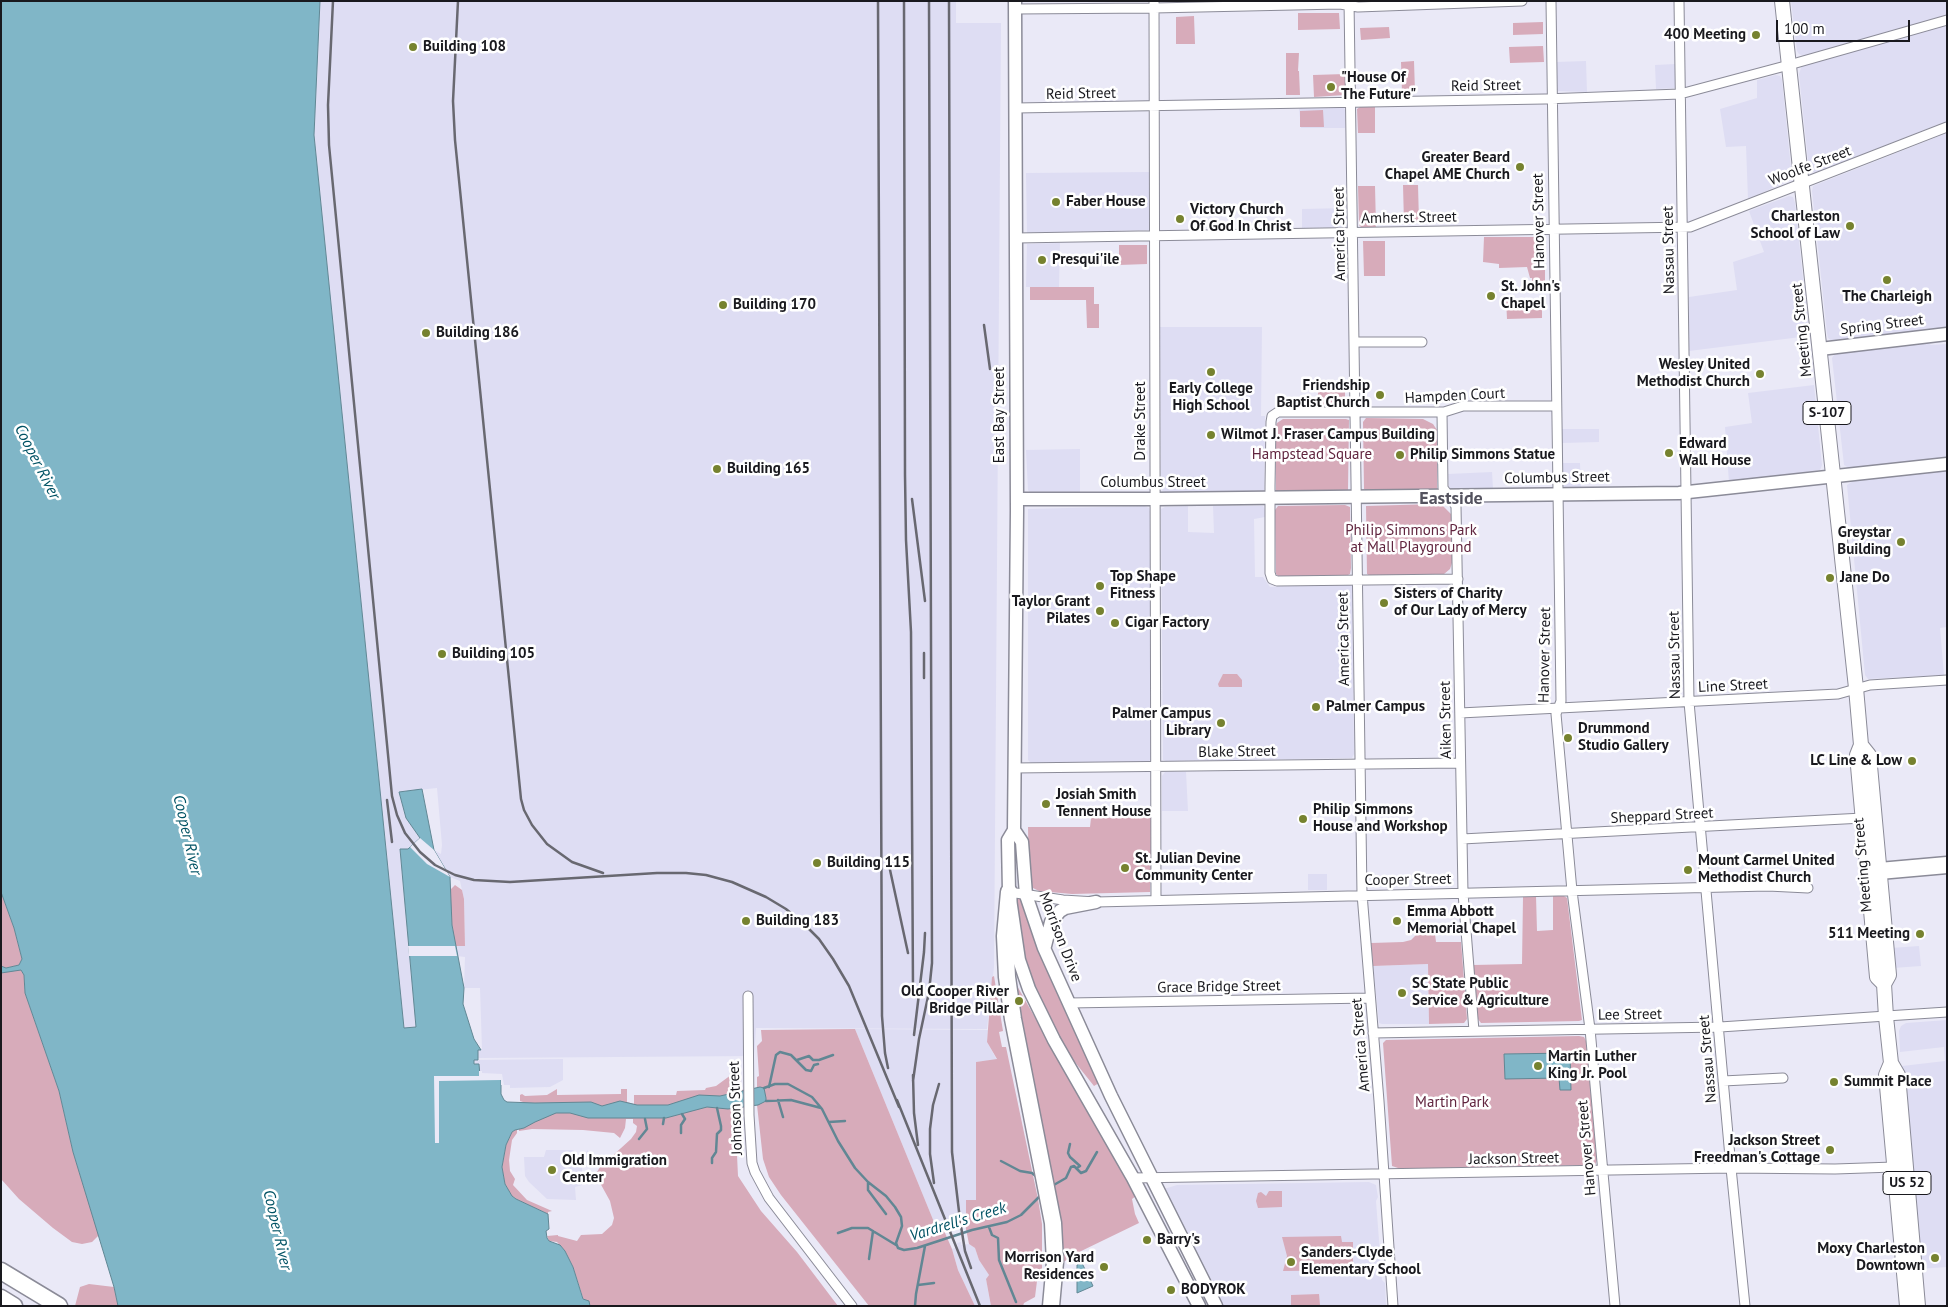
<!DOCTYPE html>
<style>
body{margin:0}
#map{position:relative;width:1948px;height:1307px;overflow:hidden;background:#eae9f7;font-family:"PT Sans",sans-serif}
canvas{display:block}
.frame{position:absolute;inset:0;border:2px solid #19191e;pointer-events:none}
.scale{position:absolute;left:1776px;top:20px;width:134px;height:22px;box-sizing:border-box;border:2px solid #19191e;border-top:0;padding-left:6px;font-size:15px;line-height:18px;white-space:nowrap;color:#19191e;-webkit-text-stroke:4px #fff;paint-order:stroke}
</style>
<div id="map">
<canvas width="1948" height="1307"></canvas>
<div class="frame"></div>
<div class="scale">100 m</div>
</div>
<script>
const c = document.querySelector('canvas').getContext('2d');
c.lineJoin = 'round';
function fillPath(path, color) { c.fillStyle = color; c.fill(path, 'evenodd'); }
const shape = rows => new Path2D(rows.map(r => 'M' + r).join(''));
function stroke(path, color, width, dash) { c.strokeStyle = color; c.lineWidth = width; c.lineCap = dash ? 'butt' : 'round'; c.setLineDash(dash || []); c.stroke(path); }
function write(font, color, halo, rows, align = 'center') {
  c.font = font + ' "PT Sans",sans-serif'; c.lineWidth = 5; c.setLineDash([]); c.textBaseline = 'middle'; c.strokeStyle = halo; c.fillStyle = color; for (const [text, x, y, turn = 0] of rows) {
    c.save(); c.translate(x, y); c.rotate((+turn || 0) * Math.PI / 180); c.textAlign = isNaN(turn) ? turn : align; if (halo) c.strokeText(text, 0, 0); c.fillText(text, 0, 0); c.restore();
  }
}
fillPath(shape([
 [320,1,956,1,956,23,1001,23,994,967,987,1029,756,1028,754,1056,478,1058,478,1050,482,1049,480,988,464,988,465,957,457,956,455,946,465,946,464,899,460,881,450,877,434,850,441,854,442,845,437,788,399,792,406,818,420,838,408,849,400,850,416,1027,404,1028,314,135],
 [1791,1,1947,1,1947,17,1803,56,1799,54,1797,51],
 [1947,25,1947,121,1815,173,1809,170,1799,74,1802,65],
 [1586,61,1587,92,1558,91,1556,62],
 [1675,64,1675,88,1656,89,1655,65],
 [1776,75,1780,76,1782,80,1792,178,1789,181,1748,199,1746,146,1726,147,1720,109,1757,98,1757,80],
 [1343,107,1345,110,1345,128,1301,128,1299,108],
 [1947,133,1947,329,1838,342,1832,341,1828,338,1827,333,1812,191,1813,186],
 [1149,172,1149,230,1027,233,1026,173],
 [1789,196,1793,197,1795,203,1809,336,1689,351,1689,297,1737,290,1733,262,1764,252,1749,211],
 [1347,208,1347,225,1345,227,1302,228,1302,209],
 [1060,243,1059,287,1026,287,1027,244],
 [1160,327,1262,327,1261,416,1265,416,1264,491,1165,492,1161,490],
 [1923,340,1931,345,1947,344,1947,458,1849,468,1844,465,1832,358,1834,355,1835,352],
 [1814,385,1822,465,1820,470,1729,482,1725,427,1752,423,1748,393],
 [1562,429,1599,429,1599,442,1562,443],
 [1080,449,1080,493,1030,493,1028,490,1026,450],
 [1562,463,1580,463,1581,487,1566,488,1563,485],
 [1947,471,1947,627,1940,628,1944,675,1868,679,1865,675,1847,485,1853,481],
 [1492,472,1493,489,1452,490,1449,487,1448,474],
 [1145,506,1149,508,1150,511,1151,759,1148,762,1032,764,1028,760,1028,509],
 [1188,506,1188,532,1214,533,1213,506,1263,506,1265,510,1265,517,1254,519,1255,577,1263,577,1270,587,1347,584,1352,586,1354,754,1352,758,1166,761,1163,760,1161,513,1161,509,1165,507],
 [1165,772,1186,772,1188,811,1162,811,1162,776],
 [1308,874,1327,874,1327,890,1308,890],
 [1919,946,1921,966,1893,968,1891,948],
 [1428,964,1429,1024,1382,1024,1379,1023,1373,966],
 [1947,1020,1947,1267,1919,1269,1902,1066,1945,1061,1944,1047,1900,1052,1899,1031,1901,1026,1906,1023],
 [855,1029,988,1030,987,1042,997,1060,976,1062,976,1200,966,1219,957,1221,957,1224,951,1227,949,1223,942,1226,938,1220,934,1222],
 [563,1059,563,1080,550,1087,510,1088,510,1085,501,1085,480,1076,474,1060],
 [546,1150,573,1150,575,1153,575,1157,585,1157,587,1150,592,1154,592,1159,584,1163,582,1167,582,1185,575,1187,576,1200,547,1199,529,1182,525,1176,524,1157,544,1157],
 [1369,1182,1376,1185,1378,1197,1376,1201,1382,1280,1385,1283,1386,1306,1223,1306,1164,1189,1177,1185],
 [961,1242,961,1245,969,1244,975,1248,979,1260,989,1275,986,1279,991,1306,975,1306,958,1270,952,1249,958,1247,957,1243]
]), '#deddf3');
fillPath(shape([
 [1298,13,1339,13,1340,29,1298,30],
 [1194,16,1195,44,1176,44,1176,17],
 [1543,22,1543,34,1513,35,1513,23],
 [1389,27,1390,38,1361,40,1360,28],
 [1543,46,1544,62,1510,63,1509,47],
 [1286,53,1299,53,1298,71,1299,71,1300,95,1286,95],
 [1414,61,1415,92,1402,92,1401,62],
 [1345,74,1345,95,1314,97,1313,75],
 [1360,107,1375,107,1375,133,1358,133,1357,109],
 [1323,110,1324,127,1300,127,1300,111],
 [1403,185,1418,185,1419,222,1404,223],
 [1358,186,1375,186,1376,227,1361,227,1359,225],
 [1484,237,1539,237,1545,243,1545,286,1532,286,1532,278,1530,278,1527,267,1499,268,1499,264,1483,262],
 [1363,241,1385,241,1385,276,1364,276],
 [1119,245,1147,245,1147,264,1119,265],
 [1030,287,1094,287,1094,304,1099,304,1099,328,1087,328,1086,300,1030,300],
 [1506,299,1542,299,1542,318,1507,319],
 [1318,392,1345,392,1345,405,1318,405],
 [1366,418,1423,419,1433,424,1437,430,1437,489,1367,491,1364,489,1363,422],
 [1283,419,1346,419,1349,420,1348,490,1276,491,1275,429,1277,423],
 [1434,504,1442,505,1452,515,1452,563,1450,569,1444,574,1372,577,1367,574,1366,506],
 [1278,506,1345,505,1350,507,1351,568,1350,574,1346,576,1279,577,1276,574,1275,510],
 [1223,674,1237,674,1242,680,1242,687,1219,687,1218,684],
 [1152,817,1150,892,1072,894,1039,891,1031,887,1029,880,1028,827,1090,827,1091,818],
 [455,885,462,890,464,899,465,946,455,946,452,925,450,890],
 [1,892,14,928,22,959,19,965,6,968,1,966],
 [1536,896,1537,931,1553,930,1553,896,1564,896,1567,898,1582,1020,1579,1021,1481,1023,1478,1019,1473,965,1522,964,1523,897],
 [1021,897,1099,1083,1094,1086,1074,1061,1041,1007,1024,953,1016,898],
 [1425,933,1435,934,1436,942,1461,942,1467,1019,1464,1023,1429,1024,1428,964,1373,966,1371,943,1403,942,1411,940,1417,934],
 [14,970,21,970,24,975,25,993,59,1091,73,1152,99,1235,92,1242,82,1244,72,1242,53,1228,19,1199,1,1179,1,973],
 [994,976,1003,1031,999,1032,1002,1047,1006,1047,1038,1199,1042,1224,1042,1276,1037,1281,1035,1297,1024,1303,1023,1306,991,1306,986,1279,989,1275,979,1260,975,1248,969,1244,964,1219,966,1219,966,1200,976,1200,976,1062,997,1059,987,1042,992,977],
 [1016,984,1136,1196,1132,1199,1135,1214,1139,1223,1073,1255,1061,1264,1025,1055],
 [855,1029,934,1222,938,1220,942,1226,952,1249,958,1270,975,1306,869,1306,781,1195,769,1177,763,1159,757,1105,741,1108,741,1121,737,1155,738,1176,761,1211,797,1252,838,1306,590,1306,589,1301,584,1301,573,1267,565,1251,557,1242,549,1241,547,1236,558,1235,558,1236,577,1241,581,1235,602,1234,612,1225,614,1218,610,1201,599,1181,593,1179,600,1167,631,1139,636,1132,637,1126,633,1123,633,1119,626,1119,625,1128,620,1138,614,1133,583,1130,532,1129,519,1131,519,1129,524,1128,523,1102,520,1101,520,1095,522,1094,525,1096,547,1095,557,1089,557,1095,621,1094,621,1089,627,1089,627,1102,634,1104,634,1095,676,1095,677,1091,705,1090,706,1088,716,1086,731,1075,735,1075,736,1079,740,1079,741,1090,757,1088,757,1077,759,1076,757,1046,762,1041,761,1030],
 [1579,1036,1584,1037,1586,1041,1597,1160,1595,1165,1401,1169,1392,1166,1383,1043,1386,1040],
 [517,1129,517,1133,512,1140,509,1160,510,1171,515,1179,513,1185,527,1200,552,1211,548,1212,548,1214,516,1199,512,1196,505,1184,502,1167,506,1145,512,1132],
 [1269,1191,1282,1191,1282,1207,1258,1208,1256,1201,1258,1193,1261,1192,1266,1196],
 [1341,1236,1342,1242,1353,1242,1353,1270,1283,1271,1287,1256,1282,1237],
 [89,1284,114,1287,118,1306,75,1306,80,1287],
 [1319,1294,1320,1305,1291,1306,1291,1295]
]), '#d7abba');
const water = shape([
 [1,1,320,1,314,135,404,1028,416,1027,400,849,408,849,420,838,406,818,399,792,422,789,434,850,450,877,452,925,464,988,463,1004,474,1039,481,1050,478,1050,478,1060,474,1060,474,1064,479,1064,480,1076,501,1076,501,1094,504,1100,507,1102,535,1103,591,1102,602,1106,620,1101,637,1105,668,1105,699,1095,720,1096,760,1087,764,1088,766,1098,766,1101,758,1105,728,1109,707,1107,666,1118,588,1118,570,1113,556,1113,535,1122,524,1128,515,1130,512,1132,506,1145,502,1167,505,1184,512,1196,516,1199,548,1214,549,1229,546,1231,547,1238,549,1241,560,1245,565,1251,573,1267,583,1299,589,1301,590,1306,118,1306,114,1287,73,1152,59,1091,25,993,24,975,21,970,1,973,1,966,6,968,19,965,22,959,14,928,1,892,1,1],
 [1570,1053,1571,1090,1560,1090,1559,1078,1505,1079,1504,1054,1570,1053],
 [1082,1263,1093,1286,1077,1293,1077,1265,1082,1263]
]);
fillPath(water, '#80b6c7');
stroke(water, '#618794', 1);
fillPath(shape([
 [420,838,434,850,450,877,427,864,410,847],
 [408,946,455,946,457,956,409,956],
 [479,1071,482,1071,482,1073,502,1074,504,1085,501,1085,501,1080,439,1081,439,1143,435,1143,434,1076,479,1076]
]), '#eae9f7');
stroke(shape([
 [797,1060,809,1056,813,1060,819,1060,833,1055],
 [769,1087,776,1055,780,1052,791,1055,806,1070,811,1071,814,1065,818,1064],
 [764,1088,775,1084,788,1084,812,1097,822,1109,838,1141,855,1168,868,1182,886,1196,895,1207,901,1217,902,1226,896,1243,898,1248,904,1250,917,1248,972,1230,1007,1222,1021,1215,1042,1194],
 [778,1100,783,1117],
 [766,1101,791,1100,821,1108],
 [829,1122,845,1121],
 [663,1124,664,1118],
 [681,1133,681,1125,685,1119,682,1114],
 [639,1139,647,1129,645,1119],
 [1070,1144,1068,1153,1070,1157,1080,1166,1077,1168],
 [1001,1161,1020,1171,1032,1173,1038,1178],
 [712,1163,712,1158,716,1152,717,1134,721,1130,721,1126,717,1108],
 [868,1182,868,1190,886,1214],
 [1052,1186,1066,1178,1071,1167,1074,1166,1081,1173,1086,1171,1097,1152],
 [989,1227,992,1235,998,1238,999,1260,1016,1302],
 [838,1233,852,1228,868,1228,896,1245],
 [869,1259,873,1231],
 [918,1285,934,1283],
 [915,1306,916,1294,925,1246]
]), '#618794', 2.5);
const street = shape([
 [1154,1,1156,900],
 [1349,1,1362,894,1379,1101,1393,1306],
 [1551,1,1561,701,1556,714,1572,891,1590,1029,1615,1306],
 [1679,1,1689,702,1731,1168,1745,1306],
 [1015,9,1154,8,1340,4,1358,7,1522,1],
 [1016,108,1545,99,1680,94,1789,65,1947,20],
 [1016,238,1690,227,1947,127],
 [1355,342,1422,342],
 [1442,412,1443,488,1456,506,1463,893,1474,1031],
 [1458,579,1277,581,1272,579,1270,573,1270,486,1271,422,1272,416,1278,412,1444,412,1463,406,1556,406],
 [1460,713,1838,694,1870,685,1947,680],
 [1014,768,1460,763],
 [1462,839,1863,818],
 [1009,892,1063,900,1096,902,1768,886,1808,888],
 [748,996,749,1115,752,1163,755,1172,769,1198,852,1306],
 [1069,1003,1370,998],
 [1373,1033,1720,1027,1947,1012],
 [1723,1081,1783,1078],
 [1133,1178,1731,1168,1835,1169,1894,1167]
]);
const secondary = shape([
 [1820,349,1947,334],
 [1017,499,1155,499,1679,493,1947,464],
 [1014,830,1017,511,1015,1],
 [1014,830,1008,840,1009,892,1019,960,1029,989,1054,1040,1133,1178,1199,1306],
 [1014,830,1022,842,1026,895,1044,948,1111,1096,1216,1306],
 [1045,946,1051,922,1060,911,1065,908,1096,902]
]);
const primary = shape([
 [1782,1,1856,688,1861,745,1857,755,1877,977,1884,984],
 [1861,745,1869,755,1889,975,1884,984,1886,1017,1891,1063,1898,1075,1918,1306],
 [1891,1063,1886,1075,1907,1306]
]);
const highway = shape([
 [1868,872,1947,865],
 [1009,892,1005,936,1007,977,1013,1019,1053,1223,1055,1262,1051,1306],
 [1,1271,59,1306],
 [1,1298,14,1306]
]);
stroke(street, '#8b8b98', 11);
stroke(secondary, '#8b8b98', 15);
stroke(primary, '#8b8b98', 16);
stroke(highway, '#8b8b98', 19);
stroke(street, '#fff', 9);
stroke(secondary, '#fff', 12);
stroke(primary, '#fff', 14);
stroke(highway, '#fff', 16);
stroke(shape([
 [333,1,328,105,329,145,392,796,397,815,405,833,420,852,435,865,455,875,474,880,510,882,657,873,686,873,706,875,732,882,766,897,786,909,805,925,819,939,833,959,849,986,899,1107],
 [458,1,453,101,455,140,521,799,524,810,532,825,547,844,572,862,603,873],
 [878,1,882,1016,885,1053,888,1068],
 [904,1,905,475,906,540,911,632,913,991],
 [949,1,952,1152,960,1220,965,1251,971,1268],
 [984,325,990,369],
 [912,499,925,601],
 [924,653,924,678],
 [387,800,392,842],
 [887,856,908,953],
 [914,1035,924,952,925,933],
 [913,1075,914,1113,918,1145],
 [913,1081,919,1039,929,992,932,963,929,1],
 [897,1100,980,1306],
 [934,1183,930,1154,930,1129,933,1105,939,1084]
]), '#686870', 2.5);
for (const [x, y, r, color] of [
 [1756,35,5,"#76822f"],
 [413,47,5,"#76822f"],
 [1331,87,5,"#76822f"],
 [1520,167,5,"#76822f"],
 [1056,202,5,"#76822f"],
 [1180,219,5,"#76822f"],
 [1850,226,5,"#76822f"],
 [1042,260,5,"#76822f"],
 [1887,280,5,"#76822f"],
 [1491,296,5,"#76822f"],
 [723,305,5,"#76822f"],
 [426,333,5,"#76822f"],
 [1211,372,5,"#76822f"],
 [1760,374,5,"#76822f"],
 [1380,395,5,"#76822f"],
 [1211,435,5,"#76822f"],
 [1669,453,5,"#76822f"],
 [1400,455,5,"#76822f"],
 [717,469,5,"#76822f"],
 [1901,542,5,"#76822f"],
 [1830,578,5,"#76822f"],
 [1100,586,5,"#76822f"],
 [1384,603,5,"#76822f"],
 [1100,611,5,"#76822f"],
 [1115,623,5,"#76822f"],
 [442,654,5,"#76822f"],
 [1316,707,5,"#76822f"],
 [1221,723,5,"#76822f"],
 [1568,738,5,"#76822f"],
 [1912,761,5,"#76822f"],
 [1046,804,5,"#76822f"],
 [1303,819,5,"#76822f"],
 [817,863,5,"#76822f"],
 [1125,868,5,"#76822f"],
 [1688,870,5,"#76822f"],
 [746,921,5,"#76822f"],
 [1397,921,5,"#76822f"],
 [1920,934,5,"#76822f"],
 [1402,993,5,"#76822f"],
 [1019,1001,5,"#76822f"],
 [1538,1066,5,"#76822f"],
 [1834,1082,5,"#76822f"],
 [1830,1150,5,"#76822f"],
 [552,1170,5,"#76822f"],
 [1147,1240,5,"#76822f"],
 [1935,1258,5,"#76822f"],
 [1291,1262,5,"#76822f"],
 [1104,1267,5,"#76822f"],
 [1171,1290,5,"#76822f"]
]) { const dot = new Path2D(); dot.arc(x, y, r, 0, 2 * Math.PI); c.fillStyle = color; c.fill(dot); stroke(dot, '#fff', 2); }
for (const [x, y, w] of [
 [1827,413,48],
 [1907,1183,48]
]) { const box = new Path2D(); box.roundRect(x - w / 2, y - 11.5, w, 23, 4); c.fillStyle = '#fff'; c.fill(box); stroke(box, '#19191e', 1); }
write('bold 14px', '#19191e', null, [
 ["S-107",1827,413],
 ["US 52",1907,1183]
]);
write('bold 15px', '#19191e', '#fff', [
 ["400 Meeting",1746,35,"right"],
 ["Building 108",423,47],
 ["\"House Of",1341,78],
 ["The Future\"",1341,95],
 ["Greater Beard",1510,158,"right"],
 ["Chapel AME Church",1510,175,"right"],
 ["Faber House",1066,202],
 ["Victory Church",1190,210],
 ["Of God In Christ",1190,227],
 ["Charleston",1840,217,"right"],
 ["School of Law",1840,234,"right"],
 ["Presqui'ile",1052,260],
 ["St. John's",1501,287],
 ["Chapel",1501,304],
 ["The Charleigh",1887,297,"center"],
 ["Building 170",733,305],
 ["Building 186",436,333],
 ["Wesley United",1750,365,"right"],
 ["Methodist Church",1750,382,"right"],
 ["Friendship",1370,386,"right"],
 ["Baptist Church",1370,403,"right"],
 ["Early College",1211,389,"center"],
 ["High School",1211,406,"center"],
 ["Wilmot J. Fraser Campus Building",1221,435],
 ["Edward",1679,444],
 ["Wall House",1679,461],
 ["Philip Simmons Statue",1410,455],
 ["Building 165",727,469],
 ["Greystar",1891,533,"right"],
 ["Building",1891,550,"right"],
 ["Top Shape",1110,577],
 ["Fitness",1110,594],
 ["Jane Do",1840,578],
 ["Sisters of Charity",1394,594],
 ["of Our Lady of Mercy",1394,611],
 ["Taylor Grant",1090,602,"right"],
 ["Pilates",1090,619,"right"],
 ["Cigar Factory",1125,623],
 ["Building 105",452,654],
 ["Palmer Campus",1326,707],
 ["Palmer Campus",1211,714,"right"],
 ["Library",1211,731,"right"],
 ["Drummond",1578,729],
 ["Studio Gallery",1578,746],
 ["LC Line & Low",1902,761,"right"],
 ["Josiah Smith",1056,795],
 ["Tennent House",1056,812],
 ["Philip Simmons",1313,810],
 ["House and Workshop",1313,827],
 ["St. Julian Devine",1135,859],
 ["Community Center",1135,876],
 ["Mount Carmel United",1698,861],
 ["Methodist Church",1698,878],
 ["Building 115",827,863],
 ["Emma Abbott",1407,912],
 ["Memorial Chapel",1407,929],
 ["Building 183",756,921],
 ["511 Meeting",1910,934,"right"],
 ["SC State Public",1412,984],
 ["Service & Agriculture",1412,1001],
 ["Old Cooper River",1009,992,"right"],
 ["Bridge Pillar",1009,1009,"right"],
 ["Martin Luther",1548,1057],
 ["King Jr. Pool",1548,1074],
 ["Summit Place",1844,1082],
 ["Jackson Street",1820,1141,"right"],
 ["Freedman's Cottage",1820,1158,"right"],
 ["Old Immigration",562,1161],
 ["Center",562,1178],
 ["Barry's",1157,1240],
 ["Moxy Charleston",1925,1249,"right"],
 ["Downtown",1925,1266,"right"],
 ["Sanders-Clyde",1301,1253],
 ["Elementary School",1301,1270],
 ["Morrison Yard",1094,1258,"right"],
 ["Residences",1094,1275,"right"],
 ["BODYROK",1181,1290]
], 'left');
write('15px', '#19191e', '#fff', [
 ["Reid Street",1486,86,-1],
 ["Reid Street",1081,94,-1],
 ["Woolfe Street",1810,166,-21],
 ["Amherst Street",1409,218,-1],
 ["Hanover Street",1539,221,-91],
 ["America Street",1340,234,-91],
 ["Nassau Street",1669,250,-91],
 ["Spring Street",1882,325,-7],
 ["Meeting Street",1802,330,-96],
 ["Hampden Court",1455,396,-3],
 ["East Bay Street",1000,415,-90],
 ["Drake Street",1141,421,-90],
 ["Columbus Street",1557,478,-1],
 ["Columbus Street",1153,483],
 ["America Street",1344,639,-91],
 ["Hanover Street",1545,655,-89],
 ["Nassau Street",1675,655,-91],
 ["Line Street",1733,686,-3],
 ["Aiken Street",1446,720,-91],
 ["Blake Street",1237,752,-1],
 ["Sheppard Street",1662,816,-3],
 ["Meeting Street",1863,865,-95],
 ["Cooper Street",1408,880,-1],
 ["Morrison Drive",1060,937,69],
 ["Grace Bridge Street",1219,987,-1],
 ["Lee Street",1630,1015,-1],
 ["America Street",1361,1045,-95],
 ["Nassau Street",1708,1059,-95],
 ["Johnson Street",736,1108,-92],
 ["Hanover Street",1587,1148,-95],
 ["Jackson Street",1514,1159,-1]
]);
write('15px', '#60243e', '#fff', [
 ["Hampstead Square",1312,455],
 ["Philip Simmons Park",1411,531],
 ["at Mall Playground",1411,548],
 ["Martin Park",1452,1103]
]);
write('italic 16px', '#015264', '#fff', [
 ["Cooper River",37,462,63],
 ["Cooper River",187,835,77],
 ["Vardrell's Creek",958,1222,-17],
 ["Cooper River",277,1230,77]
]);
write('bold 18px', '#53525e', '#fff', [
 ["Eastside",1451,499]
]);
</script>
